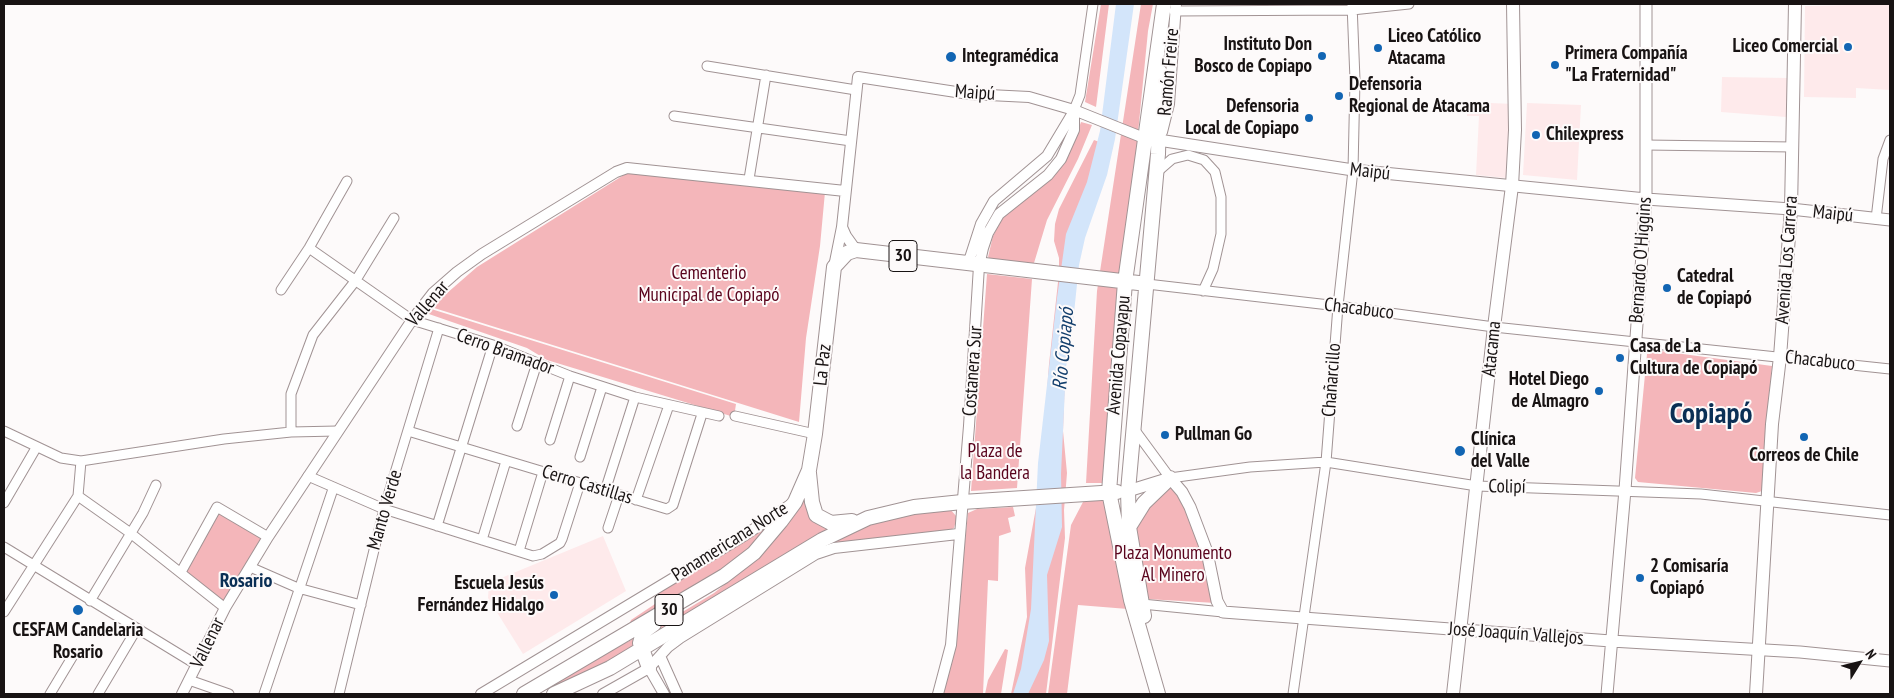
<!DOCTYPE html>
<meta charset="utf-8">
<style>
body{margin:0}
#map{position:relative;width:1894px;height:698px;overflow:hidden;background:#fdfafa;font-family:"PT Sans Narrow",sans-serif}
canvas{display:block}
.frame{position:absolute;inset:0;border:5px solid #181313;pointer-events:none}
.north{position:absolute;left:1834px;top:638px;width:50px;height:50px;-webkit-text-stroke:4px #fdfafa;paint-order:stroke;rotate:54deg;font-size:14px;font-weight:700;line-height:20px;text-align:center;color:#181313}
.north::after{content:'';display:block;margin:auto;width:18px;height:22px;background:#181313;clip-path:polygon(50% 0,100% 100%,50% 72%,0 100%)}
</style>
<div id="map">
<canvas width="1894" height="698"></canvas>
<div class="frame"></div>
<div class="north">N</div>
</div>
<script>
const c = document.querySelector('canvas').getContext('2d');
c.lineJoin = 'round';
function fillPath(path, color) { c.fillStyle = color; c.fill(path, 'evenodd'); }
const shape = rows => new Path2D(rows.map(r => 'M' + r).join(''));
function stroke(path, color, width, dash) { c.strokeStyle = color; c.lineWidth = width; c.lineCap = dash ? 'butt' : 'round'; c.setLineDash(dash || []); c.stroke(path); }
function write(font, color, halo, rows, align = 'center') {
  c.font = font + ' "PT Sans Narrow",sans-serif'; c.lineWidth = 4; c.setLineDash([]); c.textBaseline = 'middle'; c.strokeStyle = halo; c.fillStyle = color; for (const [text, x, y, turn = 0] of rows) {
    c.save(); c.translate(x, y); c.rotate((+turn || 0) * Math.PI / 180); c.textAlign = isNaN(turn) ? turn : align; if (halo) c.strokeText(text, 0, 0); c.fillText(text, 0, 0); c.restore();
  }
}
fillPath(shape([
 [1890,4,1890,90,1856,88,1856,98,1804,97,1805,6],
 [1722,77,1788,78,1786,117,1721,112],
 [1468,102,1514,104,1510,170,1506,178,1476,175,1479,116,1467,116],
 [1527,103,1581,105,1577,180,1523,175],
 [603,536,626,591,523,654,488,598,489,583]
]), '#feeaeb');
fillPath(shape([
 [1101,4,1109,4,1096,107,1085,102],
 [1141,4,1153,4,1148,31,1137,143,1119,287,1106,483,1086,483,1097,291],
 [1081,122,1092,125,1078,159,1047,220,1034,263,993,261,988,257,993,236,1002,219,1060,165,1073,145],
 [1094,140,1113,147,1077,238,1066,350,1063,431,1067,473,1064,510,1065,538,1046,694,1011,694,1027,617,1025,568,1040,486,1049,364,1059,273,1059,258,1054,241,1055,224,1059,209],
 [627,173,825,192,820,246,806,338,799,422,431,307,477,267],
 [987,274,1032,279,1017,488,971,491],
 [428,308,736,404,734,417,547,360,527,348,426,313],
 [1653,350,1772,366,1762,491,1756,493,1638,482,1635,478,1647,354],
 [1171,487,1183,501,1196,527,1216,603,1146,599,1134,527,1140,512],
 [804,489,804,501,808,512,836,527,654,635,654,631,659,626,714,593,749,565],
 [1107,499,1128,609,1078,605,1067,694,1048,694,1071,525,1083,502],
 [217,507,268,537,225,608,181,572],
 [1013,507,1015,516,1008,518,1011,532,999,536,998,581,988,580,983,694,942,694,952,662,968,513,977,509],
 [950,509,957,517,954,528,950,530,817,549,841,535,886,517],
 [766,526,769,529,766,532,742,555,709,578,628,627,631,620,661,600,657,592],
 [633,639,634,648,570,682,556,687,555,682,565,675],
 [1005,649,1008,650,1001,694,985,694,988,680]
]), '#f4b6ba');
fillPath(shape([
 [1116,4,1134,4,1115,139,1107,175,1085,238,1079,265,1071,342,1066,367,1061,474,1062,527,1047,575,1049,641,1044,660,1028,694,1013,694,1021,669,1031,609,1038,463,1057,298,1066,234,1087,182,1100,131]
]), '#d3e5fa');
const minor = shape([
 [1174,11,1352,10,1409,4],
 [707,66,856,90],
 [1074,110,1080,95,1093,4],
 [674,116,851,141],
 [1646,145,1793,147],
 [1157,172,1172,159,1188,155,1204,160,1215,172,1221,197,1221,234,1213,269,1203,291],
 [749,179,766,75],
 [1876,219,1883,159,1890,140],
 [309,248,412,320,493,345,570,376,635,397,719,416],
 [1147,284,1338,306,1494,327,1890,369],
 [281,290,309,248,347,181],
 [735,416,815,434],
 [517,426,537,363],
 [1134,429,1170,478,1250,467,1326,462,1477,486,1701,494,1890,515],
 [4,431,61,458,81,461,224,439,291,432,337,431],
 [408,431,667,509,673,505,702,414],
 [291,432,291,394,313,335,356,280,394,218],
 [550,440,570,376],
 [580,457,602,387],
 [308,476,384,509,533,556,542,554,560,543,562,539,580,483],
 [605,491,635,397],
 [78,496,129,532,225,608],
 [636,500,669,405],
 [4,503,36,448],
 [437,526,493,345],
 [608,528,619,495],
 [482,540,506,461],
 [4,547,197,665],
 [519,551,543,472],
 [250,567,298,588,361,605],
 [181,572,217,507,268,537],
 [90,601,143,513,156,485],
 [1142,604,1223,612],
 [4,612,78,496,81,461],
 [189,680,229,694],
 [50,694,74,654],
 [98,694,136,630],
 [264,694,333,489],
 [339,694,384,509,439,328],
 [1293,694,1326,462,1338,306,1353,170,1355,80,1352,4]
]);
const tertiary = shape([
 [1162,132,1169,104,1176,4],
 [842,227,846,236,856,250],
 [964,264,970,258,981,224,994,201,1047,156,1074,111],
 [834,267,842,227,858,77,969,94,1029,97,1074,110,1144,138],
 [660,656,677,694],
 [649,668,664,694],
 [182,694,225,608,268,537,412,320,433,293,457,272,482,254,616,172,627,168,845,191],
 [481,694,745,535,790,505],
 [603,694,649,668,668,647,680,638,816,554,834,548,958,534],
 [938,694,951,645,969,426,979,266,983,248,988,233,999,214,1048,175,1061,159,1074,130,1074,110]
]);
const secondary = shape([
 [1152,139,1353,170,1646,199,1791,209,1890,220],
 [1128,491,1170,478,1182,492,1190,507,1207,552,1217,601,1223,612,1611,641,1800,652,1890,661],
 [1607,694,1625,490,1646,199,1646,4]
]);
const primary = shape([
 [1453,694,1494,327,1512,186,1515,130,1513,4],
 [1756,694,1772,424,1780,357,1791,209,1795,4]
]);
const trunk = shape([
 [809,473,812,502,816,515,831,523,852,521],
 [1129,527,1144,503,1170,478],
 [1144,616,1129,527,1128,491,1158,154,1160,72],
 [649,668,640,643,643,632,654,624],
 [524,694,724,576,754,553,781,521,795,502,809,470,815,434,834,267,847,253,856,250,1147,284],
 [554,694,610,668,822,540,868,518,914,507,962,502,1117,492],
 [1158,694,1131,600,1109,492,1125,282,1164,4]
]);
stroke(minor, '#a19394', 11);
stroke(tertiary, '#a19394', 12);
stroke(secondary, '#a19394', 13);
stroke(primary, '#a19394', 14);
stroke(trunk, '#a19394', 16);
stroke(minor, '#fff', 9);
stroke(tertiary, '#fff', 10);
stroke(secondary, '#fff', 11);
stroke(primary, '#fff', 12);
stroke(trunk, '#fff', 14);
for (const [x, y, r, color] of [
 [1848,47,5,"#1265b3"],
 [1378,48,5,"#1265b3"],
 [1322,56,5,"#1265b3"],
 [951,57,6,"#1265b3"],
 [1555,65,5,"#1265b3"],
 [1339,96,5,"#1265b3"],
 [1309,118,5,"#1265b3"],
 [1536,135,5,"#1265b3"],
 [1667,288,5,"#1265b3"],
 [1620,358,5,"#1265b3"],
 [1599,391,5,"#1265b3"],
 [1165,435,5,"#1265b3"],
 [1804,437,5,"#1265b3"],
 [1460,451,6,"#1265b3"],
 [1640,578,5,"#1265b3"],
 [554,595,5,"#1265b3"],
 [78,610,6,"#1265b3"]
]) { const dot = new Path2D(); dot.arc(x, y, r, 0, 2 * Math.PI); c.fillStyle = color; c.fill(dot); stroke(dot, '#fdfafa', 2); }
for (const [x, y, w] of [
 [903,256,28],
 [669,610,28]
]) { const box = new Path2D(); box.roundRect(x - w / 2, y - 15.5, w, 31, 4); c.fillStyle = '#fdfafa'; c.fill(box); stroke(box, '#181313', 1); }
write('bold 18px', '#181313', null, [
 ["30",903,256],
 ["30",669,610]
]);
write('bold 19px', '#181313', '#fdfafa', [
 ["Liceo Católico",1388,37],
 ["Atacama",1388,59],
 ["Instituto Don",1312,45,"right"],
 ["Bosco de Copiapo",1312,67,"right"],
 ["Liceo Comercial",1838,47,"right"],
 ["Primera Compañía",1565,54],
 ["\"La Fraternidad\"",1565,76],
 ["Integramédica",962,57],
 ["Defensoria",1349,85],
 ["Regional de Atacama",1349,107],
 ["Defensoria",1299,107,"right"],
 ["Local de Copiapo",1299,129,"right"],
 ["Chilexpress",1546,135],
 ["Catedral",1677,277],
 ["de Copiapó",1677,299],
 ["Casa de La",1630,347],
 ["Cultura de Copiapó",1630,369],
 ["Hotel Diego",1589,380,"right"],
 ["de Almagro",1589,402,"right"],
 ["Pullman Go",1175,435],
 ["Clínica",1471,440],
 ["del Valle",1471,462],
 ["Correos de Chile",1804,456,"center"],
 ["2 Comisaría",1650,567],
 ["Copiapó",1650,589],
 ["Escuela Jesús",544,584,"right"],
 ["Fernández Hidalgo",544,606,"right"],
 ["CESFAM Candelaria",78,631,"center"],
 ["Rosario",78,653,"center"]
], 'left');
write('19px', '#181313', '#fdfafa', [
 ["Ramón Freire",1169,72,-85],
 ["Maipú",975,93,4],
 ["Maipú",1370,172,6],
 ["Maipú",1833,214,6],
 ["Bernardo O'Higgins",1641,260,-86],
 ["Avenida Los Carrera",1787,260,-86],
 ["Vallenar",428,304,-49],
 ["Chacabuco",1359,309,7],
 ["Atacama",1492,349,-84],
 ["Cerro Bramador",505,352,20],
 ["Avenida Copayapu",1119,355,-85],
 ["Chacabuco",1820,361,6],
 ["La Paz",823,365,-84],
 ["Costanera Sur",973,371,-86],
 ["Chañarcillo",1332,380,-86],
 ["Cerro Castillas",587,485,17],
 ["Colipí",1507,487,1],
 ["Manto Verde",385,510,-74],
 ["Panamericana Norte",730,542,-32],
 ["José Joaquín Vallejos",1516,634,4],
 ["Vallenar",208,643,-64]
]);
write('19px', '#59031c', '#fdfafa', [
 ["Cementerio",709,274],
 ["Municipal de Copiapó",709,296],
 ["Plaza de",995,452],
 ["la Bandera",995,474],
 ["Plaza Monumento",1173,554],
 ["Al Minero",1173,576]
]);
write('italic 20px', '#123e6c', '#fdfafa', [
 ["Río Copiapó",1064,349,-85]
]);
write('bold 20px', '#0a2f55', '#fdfafa', [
 ["Rosario",246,581]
]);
write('bold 29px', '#0a2f55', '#fdfafa', [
 ["Copiapó",1711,415]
]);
</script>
